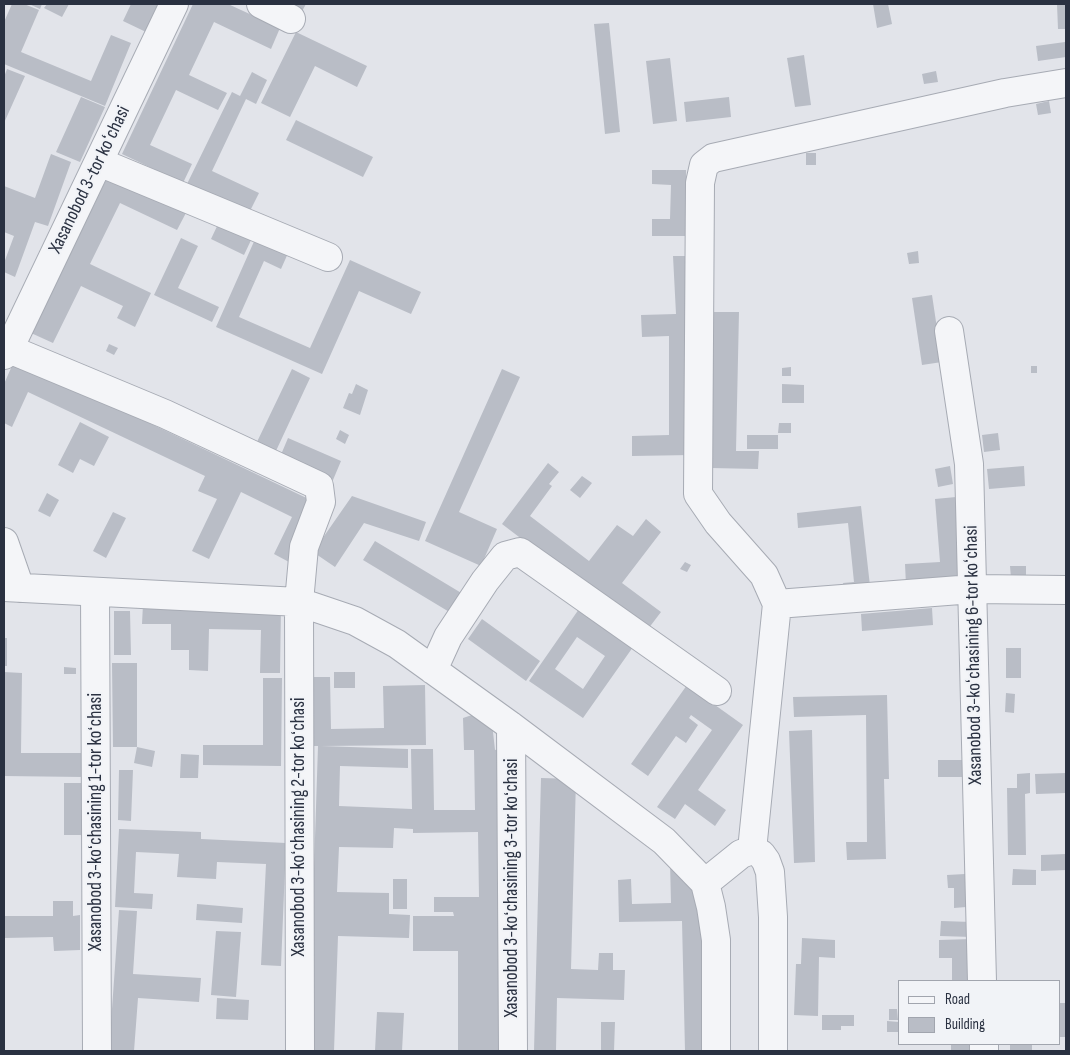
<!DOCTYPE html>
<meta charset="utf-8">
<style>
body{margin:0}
#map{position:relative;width:1070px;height:1055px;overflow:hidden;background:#e2e4ea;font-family:"Sofia Sans Condensed",sans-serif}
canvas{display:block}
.frame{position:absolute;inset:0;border:5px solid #2a3141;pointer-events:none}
.legend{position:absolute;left:898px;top:980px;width:162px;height:65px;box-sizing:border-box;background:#f1f3f7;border:1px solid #a1a5ae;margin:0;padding:6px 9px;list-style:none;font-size:15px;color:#2a3141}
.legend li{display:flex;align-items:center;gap:10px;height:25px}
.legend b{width:25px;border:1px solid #a1a5ae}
</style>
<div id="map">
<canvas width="1070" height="1055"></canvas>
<div class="frame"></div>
<ul class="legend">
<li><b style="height:6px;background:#f4f5f8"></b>Road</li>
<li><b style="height:14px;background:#b9bdc6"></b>Building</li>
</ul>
</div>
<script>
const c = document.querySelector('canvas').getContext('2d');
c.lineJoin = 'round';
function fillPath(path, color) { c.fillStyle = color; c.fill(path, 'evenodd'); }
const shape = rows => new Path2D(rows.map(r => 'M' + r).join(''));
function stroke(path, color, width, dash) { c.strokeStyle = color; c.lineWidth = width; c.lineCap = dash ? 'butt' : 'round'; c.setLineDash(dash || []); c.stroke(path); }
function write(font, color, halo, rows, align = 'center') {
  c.font = font + ' "Sofia Sans Condensed",sans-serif'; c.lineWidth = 4; c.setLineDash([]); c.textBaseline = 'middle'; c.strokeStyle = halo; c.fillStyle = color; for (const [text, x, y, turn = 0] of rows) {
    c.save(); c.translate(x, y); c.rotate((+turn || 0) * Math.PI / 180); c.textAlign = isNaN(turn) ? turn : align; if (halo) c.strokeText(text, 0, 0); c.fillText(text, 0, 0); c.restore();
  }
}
fillPath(shape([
 [12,4,24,4,39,10,21,52,91,81,111,35,131,43,105,106,4,64,4,22],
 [29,4,42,4,40,9],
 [47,4,69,4,62,17,44,8],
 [131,4,159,4,146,32,123,21],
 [193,4,228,4,280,28,271,49,214,22,189,75,227,93,218,110,176,90,150,145,192,164,183,183,122,154],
 [278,4,306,4,300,15],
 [873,4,888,4,892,24,877,28],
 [1057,4,1066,4,1066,29,1058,29],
 [609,23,620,132,605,134,594,24],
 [296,32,367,66,357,87,315,66,290,117,261,103],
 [1065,42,1066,57,1038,61,1036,46],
 [804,55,811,105,795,107,787,58],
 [670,58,677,121,653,124,646,61],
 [7,69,25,76,4,123,4,77],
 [936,71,938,82,924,84,922,74],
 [252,72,267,80,256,104,246,99,212,171,259,193,249,213,187,184,232,92,240,96],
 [81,97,105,107,80,162,56,152],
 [729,97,731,117,686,122,684,102],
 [1049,101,1051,113,1038,115,1036,104],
 [296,120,373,157,363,177,286,140],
 [806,153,816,153,816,165,806,165],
 [51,154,71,162,48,226,35,222,15,277,4,272,4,263,14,236,4,232,4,186,35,198],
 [652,170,686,170,686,236,652,236,652,219,670,219,671,185,652,184],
 [109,174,187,211,177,230,120,203,90,264,151,293,135,327,117,318,123,306,81,286,53,343,31,333],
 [220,220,253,236,244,255,211,239],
 [256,237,289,251,281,269,264,261,239,317,310,348,350,260,421,292,411,314,359,291,322,374,216,327],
 [181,238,198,246,178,288,219,307,212,322,154,295],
 [918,251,919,263,909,264,907,253],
 [673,256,690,256,691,455,632,456,632,436,669,435,669,336,642,337,641,315,676,314],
 [932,295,942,362,922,365,912,298],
 [714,312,739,312,736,451,759,451,758,469,711,468],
 [109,344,118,348,114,355,106,351],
 [15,359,317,503,289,562,274,554,292,517,241,492,209,559,192,551,217,499,198,491,205,476,28,392,12,427,4,423,4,384],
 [1031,366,1037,366,1037,373,1031,373],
 [791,367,791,376,782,376,782,368],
 [292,369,310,378,275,453,256,444],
 [502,369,520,377,459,512,497,529,481,566,425,541],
 [356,384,368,390,360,415,343,408,349,393,352,394],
 [782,384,804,385,804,403,782,403],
 [80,422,109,437,94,466,80,459,73,473,58,465],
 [779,423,791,423,791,433,778,433],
 [340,430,349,435,345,444,336,439],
 [998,433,1000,450,984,452,982,435],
 [747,435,778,435,778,449,747,449],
 [288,438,341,461,333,480,280,457],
 [548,463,559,472,549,484,552,486,530,516,589,561,617,525,633,536,646,519,661,532,622,583,661,612,645,633,502,524],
 [950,466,953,484,938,487,935,469],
 [1024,466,1025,486,989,489,987,469],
 [582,476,592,483,580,498,570,490],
 [47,493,59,500,50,517,38,511],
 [352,496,426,522,419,541,364,523,335,567,313,552],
 [956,497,962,581,906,585,905,564,940,562,935,499],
 [861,506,870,586,844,588,843,583,854,582,848,523,798,528,797,513],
 [113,512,126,518,106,558,93,551],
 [375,541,463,594,451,613,363,560],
 [685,562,691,565,687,572,680,569],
 [1010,566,1026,566,1026,578,1011,578],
 [143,604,281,606,280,673,260,673,261,630,209,629,208,671,189,670,189,650,171,650,171,624,142,624],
 [932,608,933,625,862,631,861,614],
 [579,609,633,647,583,718,529,681],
 [577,637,605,656,583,689,555,669],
 [114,611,130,611,131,655,114,655],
 [482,619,540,661,526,681,468,639],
 [4,638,7,638,7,666,4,666],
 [1006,648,1021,648,1021,678,1006,678],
 [112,663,137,663,137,747,113,747],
 [64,667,76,668,76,674,64,674],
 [4,672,22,673,21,753,83,753,83,777,4,776],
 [334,672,355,672,355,688,334,688],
 [309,677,330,677,331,729,384,728,383,686,425,685,426,745,321,746,408,749,408,768,340,766,339,806,412,809,411,749,433,749,434,810,475,810,474,750,464,750,463,718,472,715,492,723,495,750,499,749,498,1051,458,1051,458,951,413,951,413,916,454,916,453,912,434,912,434,897,479,897,478,832,413,833,413,829,394,828,393,848,339,847,337,892,389,893,389,914,410,915,409,938,338,936,334,1051,308,1051,318,746,310,746],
 [263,678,282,678,281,766,203,765,203,745,263,745],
 [687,685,743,725,698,790,726,810,715,826,685,804,675,819,657,807,712,730,691,715,689,718,698,725,686,743,676,736,648,776,631,764],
 [1006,693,1015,694,1014,713,1005,712],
 [887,695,889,779,884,779,886,859,847,860,846,842,867,842,866,715,794,717,793,697],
 [812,730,815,862,794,863,789,731],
 [137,747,155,751,152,767,134,763],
 [181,754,199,755,198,778,180,778],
 [938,760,965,760,965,777,938,777],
 [119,770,133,770,131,821,118,820],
 [1030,773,1030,793,1025,794,1026,855,1008,855,1007,788,1017,788,1017,774],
 [1066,773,1066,793,1036,794,1035,774],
 [541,778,576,779,571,969,598,970,599,953,613,953,613,970,625,970,624,1000,557,998,556,1051,534,1051],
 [64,783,83,783,83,835,64,835],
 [119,829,201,832,201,839,286,843,281,966,261,965,266,864,217,862,216,879,177,877,179,854,136,852,134,893,153,894,152,909,115,907],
 [1066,854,1066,870,1041,871,1041,855],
 [670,862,703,902,705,1051,685,1051,682,921,619,922,618,880,631,879,632,904,671,903],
 [1013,869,1036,870,1036,885,1012,885],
 [965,874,966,907,954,908,954,888,948,888,947,875],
 [393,879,407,879,407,909,393,909],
 [53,901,73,901,73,916,80,915,80,950,54,951,53,937,4,938,4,916,53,916],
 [197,904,243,908,242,923,196,920],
 [119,910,137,911,133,974,201,978,199,1002,138,998,134,1051,109,1051],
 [941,921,972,922,972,937,940,936],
 [216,931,241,932,236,997,211,995],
 [802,938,835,940,835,958,819,957,818,1016,794,1015,796,964,801,964],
 [972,939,973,981,952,981,952,958,939,958,939,940],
 [217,998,249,1000,248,1020,216,1019],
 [1059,1003,1066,1003,1066,1037,1059,1037],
 [889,1009,897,1009,898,1020,889,1020],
 [377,1012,404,1013,402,1051,375,1051],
 [822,1015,854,1015,854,1026,841,1026,841,1030,822,1030],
 [887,1021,899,1022,899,1032,887,1032],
 [601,1022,615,1022,614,1051,601,1051],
 [951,1044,974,1044,974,1051,951,1051],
 [1010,1044,1032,1044,1032,1051,1010,1051]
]), '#b9bdc6');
const minor = shape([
 [261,4,291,19],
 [99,162,328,257],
 [949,331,969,464,982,981],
 [9,349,165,414,319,486,321,502,304,547,299,602,300,1051],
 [4,355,9,349,174,4],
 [4,542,20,588],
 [4,587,299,602,355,621,397,644,511,726,664,841,705,883,711,907,716,940,716,1051],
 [95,592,97,1051],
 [777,604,973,589,1066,590],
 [433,670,448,637,485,581,505,556,520,552,717,691],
 [511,726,513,1051],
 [752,850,761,854,766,861,770,872,773,917,773,1051],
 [705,883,741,854,752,850,777,604,764,575,718,523,698,494,700,183,704,165,713,158,1005,93,1066,83],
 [984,1044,984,1051]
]);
stroke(minor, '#a7abb4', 30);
stroke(minor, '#f4f5f8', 28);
write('19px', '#2a3141', '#f1f3f7', [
 ["Xasanobod 3-tor koʻchasi",90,180,-64],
 ["Xasanobod 3-koʻchasining 6-tor koʻchasi",974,655,-91],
 ["Xasanobod 3-koʻchasining 1-tor koʻchasi",96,822,-90],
 ["Xasanobod 3-koʻchasining 2-tor koʻchasi",299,827,-90],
 ["Xasanobod 3-koʻchasining 3-tor koʻchasi",512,888,-90]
]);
</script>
